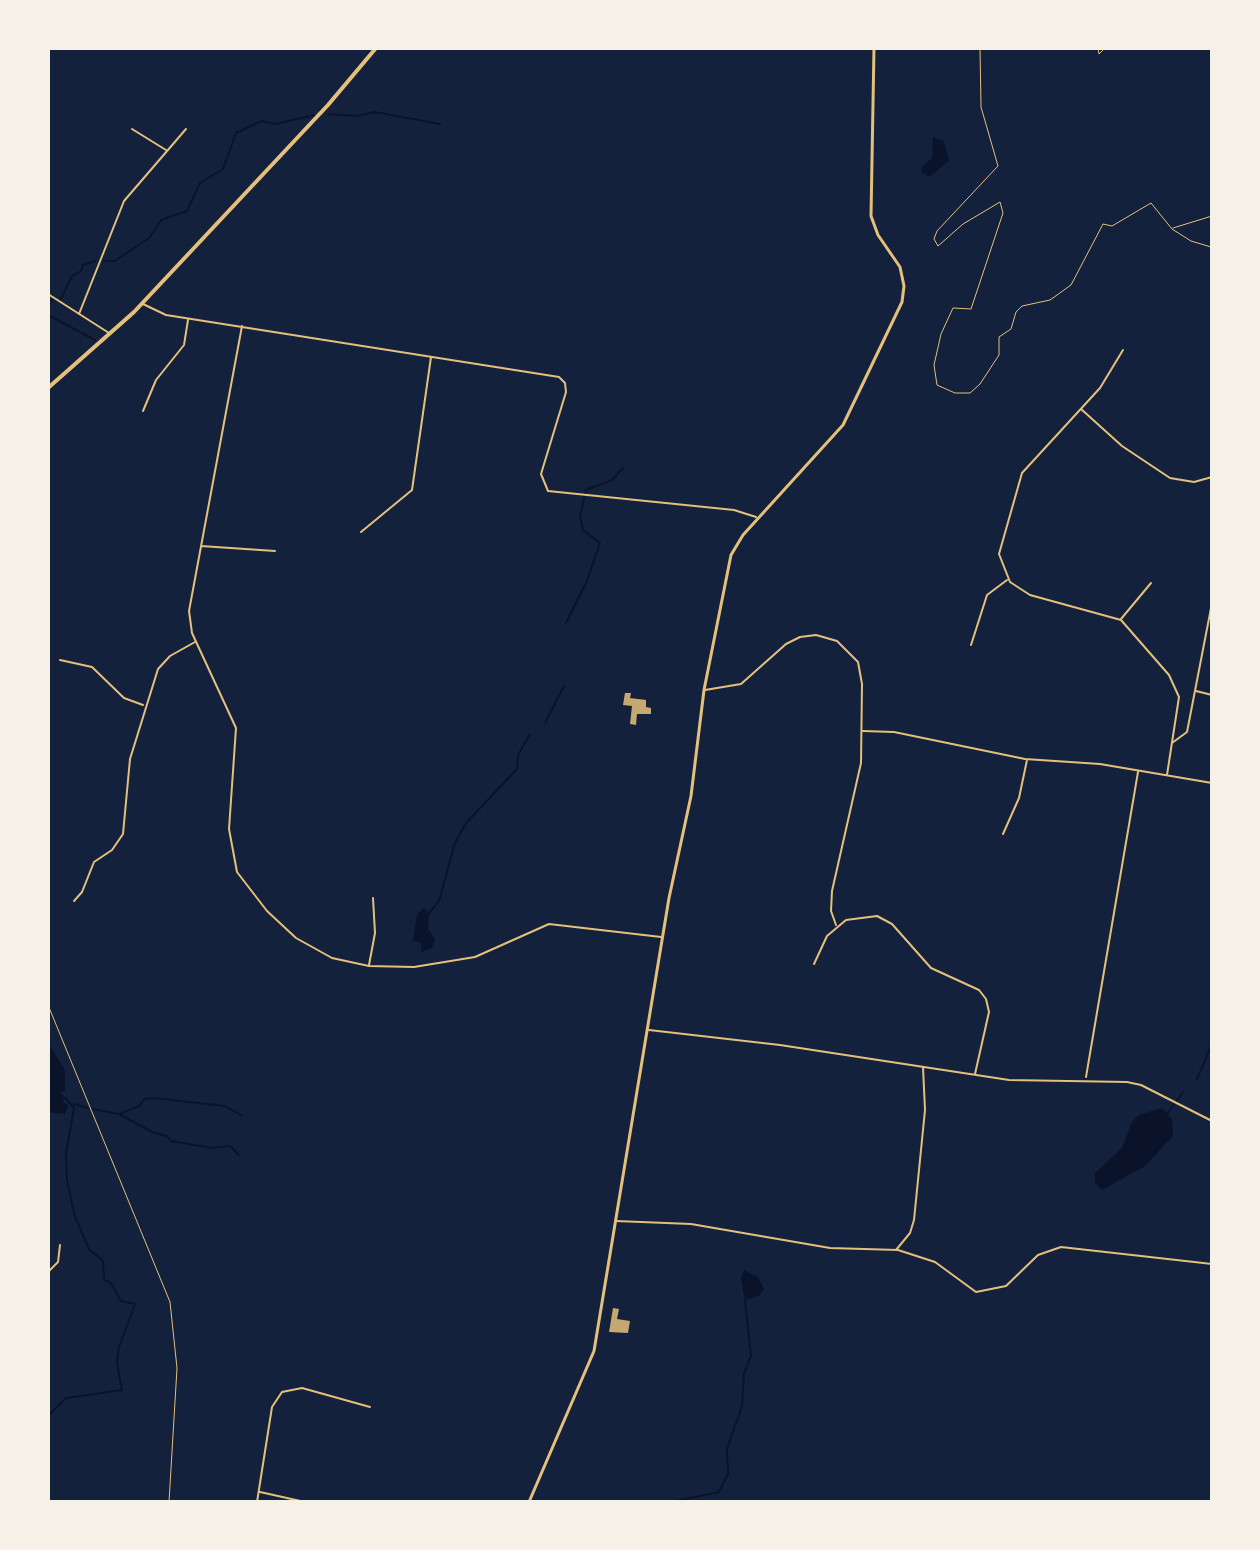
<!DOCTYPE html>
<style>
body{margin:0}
#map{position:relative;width:1260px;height:1550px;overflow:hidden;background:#14213d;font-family:"Asap Condensed",sans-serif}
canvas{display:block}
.frame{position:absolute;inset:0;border:50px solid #f6f1e7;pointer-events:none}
</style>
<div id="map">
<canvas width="1260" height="1550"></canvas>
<div class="frame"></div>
</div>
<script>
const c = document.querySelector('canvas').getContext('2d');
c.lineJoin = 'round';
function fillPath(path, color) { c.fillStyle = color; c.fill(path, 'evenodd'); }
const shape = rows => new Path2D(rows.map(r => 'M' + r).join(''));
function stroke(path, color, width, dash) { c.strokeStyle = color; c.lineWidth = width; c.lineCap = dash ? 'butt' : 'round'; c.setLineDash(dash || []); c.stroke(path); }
fillPath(shape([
 [933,137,944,141,949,161,929,177,921,172,922,167,932,158],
 [424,907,429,916,428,928,435,940,432,948,421,952,421,943,413,940,417,915],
 [48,1043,65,1070,65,1091,59,1092,66,1098,62,1102,68,1105,65,1114,48,1112],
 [1162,1108,1172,1119,1173,1136,1145,1166,1102,1190,1095,1183,1095,1173,1122,1148,1131,1124,1138,1115],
 [744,1270,758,1277,764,1289,760,1295,745,1301,741,1279]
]), '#0b132b');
stroke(shape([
 [329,114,357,116,375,112,440,124],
 [104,261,115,261,150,237,161,220,187,211,200,183,223,169,236,133,262,121,276,124,314,115],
 [61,299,72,276,81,271,83,265,95,261],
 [48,301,53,300],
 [48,315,95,340],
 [566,623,587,581,600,543,583,530,580,516,586,490,612,480,623,468],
 [545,723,564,686],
 [428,914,439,901,455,843,466,823,517,769,518,755,530,734],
 [1197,1079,1212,1044],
 [74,1104,88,1108],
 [93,1109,119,1114,139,1106,145,1099,153,1098,225,1106,241,1115],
 [119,1114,152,1132,167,1136,171,1141,212,1148,230,1146,239,1155],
 [1167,1114,1183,1092],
 [48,1416,66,1398,122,1390,117,1363,119,1347,135,1304,121,1301,110,1282,104,1280,103,1261,89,1249,75,1217,67,1180,66,1154,74,1108,66,1098],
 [671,1502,719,1492,728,1474,727,1449,742,1406,744,1373,751,1356,745,1301]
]), '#0b132b', 2);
fillPath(shape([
 [625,693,631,693,630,698,646,700,646,707,651,708,651,714,637,714,636,725,630,724,632,706,623,705],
 [613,1308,619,1309,617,1319,630,1321,628,1333,609,1332]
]), '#c6a872');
stroke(shape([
 [980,48,981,107,998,166,937,231,934,239,938,246,963,224,1000,202,1003,213,971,309,953,308,941,334,934,365,937,385,955,393,970,393,980,384,999,355,999,337,1011,329,1016,312,1022,306,1050,300,1071,285,1103,224,1112,226,1151,203,1172,229,1191,241,1211,247,1212,252],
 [1098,48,1099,54,1105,48],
 [1173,228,1212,216],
 [48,1005,170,1302,177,1368,169,1502]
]), '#e5c07b', 1);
stroke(shape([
 [132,129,166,150],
 [48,294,109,333],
 [143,304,166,315,559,377,565,383,566,392,541,474,548,491,734,510,756,517],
 [79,314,124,201,186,129],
 [242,326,189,611,192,633,236,728,229,829,237,872,267,911,296,938,332,958,369,966,414,967,475,957,549,924,661,937],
 [1123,350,1100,388,1022,473,999,554,1010,582,1030,595,1121,620,1169,675,1179,697,1167,775],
 [1081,409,1122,446,1170,478,1194,482,1212,477],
 [143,411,156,380,184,345,188,320],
 [361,532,412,490,431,357],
 [201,546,275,551],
 [1121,619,1151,583],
 [971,645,987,595,1007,580],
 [60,660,92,667,124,698,143,705],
 [705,690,741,684,786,644,800,637,816,635,837,641,858,662,862,684,861,763,832,891,831,911,836,925],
 [1196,691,1212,695],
 [863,731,894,732,1025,759,1100,764,1212,783],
 [1172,743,1187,732,1212,603],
 [1003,834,1019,798,1027,760],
 [74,901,82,892,94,862,112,850,123,834,130,759,158,669,170,656,195,642],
 [814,964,827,936,846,920,877,916,892,924,931,968,979,990,986,999,989,1012,975,1074],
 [369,965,375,933,373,898],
 [649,1030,780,1045,1009,1080,1127,1082,1141,1085,1212,1121],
 [1086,1077,1138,772],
 [616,1221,691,1224,830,1248,898,1250,935,1262,976,1292,1006,1286,1038,1255,1061,1247,1212,1264],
 [896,1250,910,1233,914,1220,925,1110,923,1067],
 [48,1272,58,1262,60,1245],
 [260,1492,305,1502],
 [257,1502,272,1407,282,1392,302,1388,370,1407]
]), '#e5c07b', 2);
stroke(shape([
 [529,1502,594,1351,669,898,691,796,704,690,731,555,743,535,843,425,902,302,904,286,900,267,878,235,871,216,874,48]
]), '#e5c07b', 3);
stroke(shape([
 [48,388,134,312,328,105,376,48]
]), '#e5c07b', 4);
</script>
